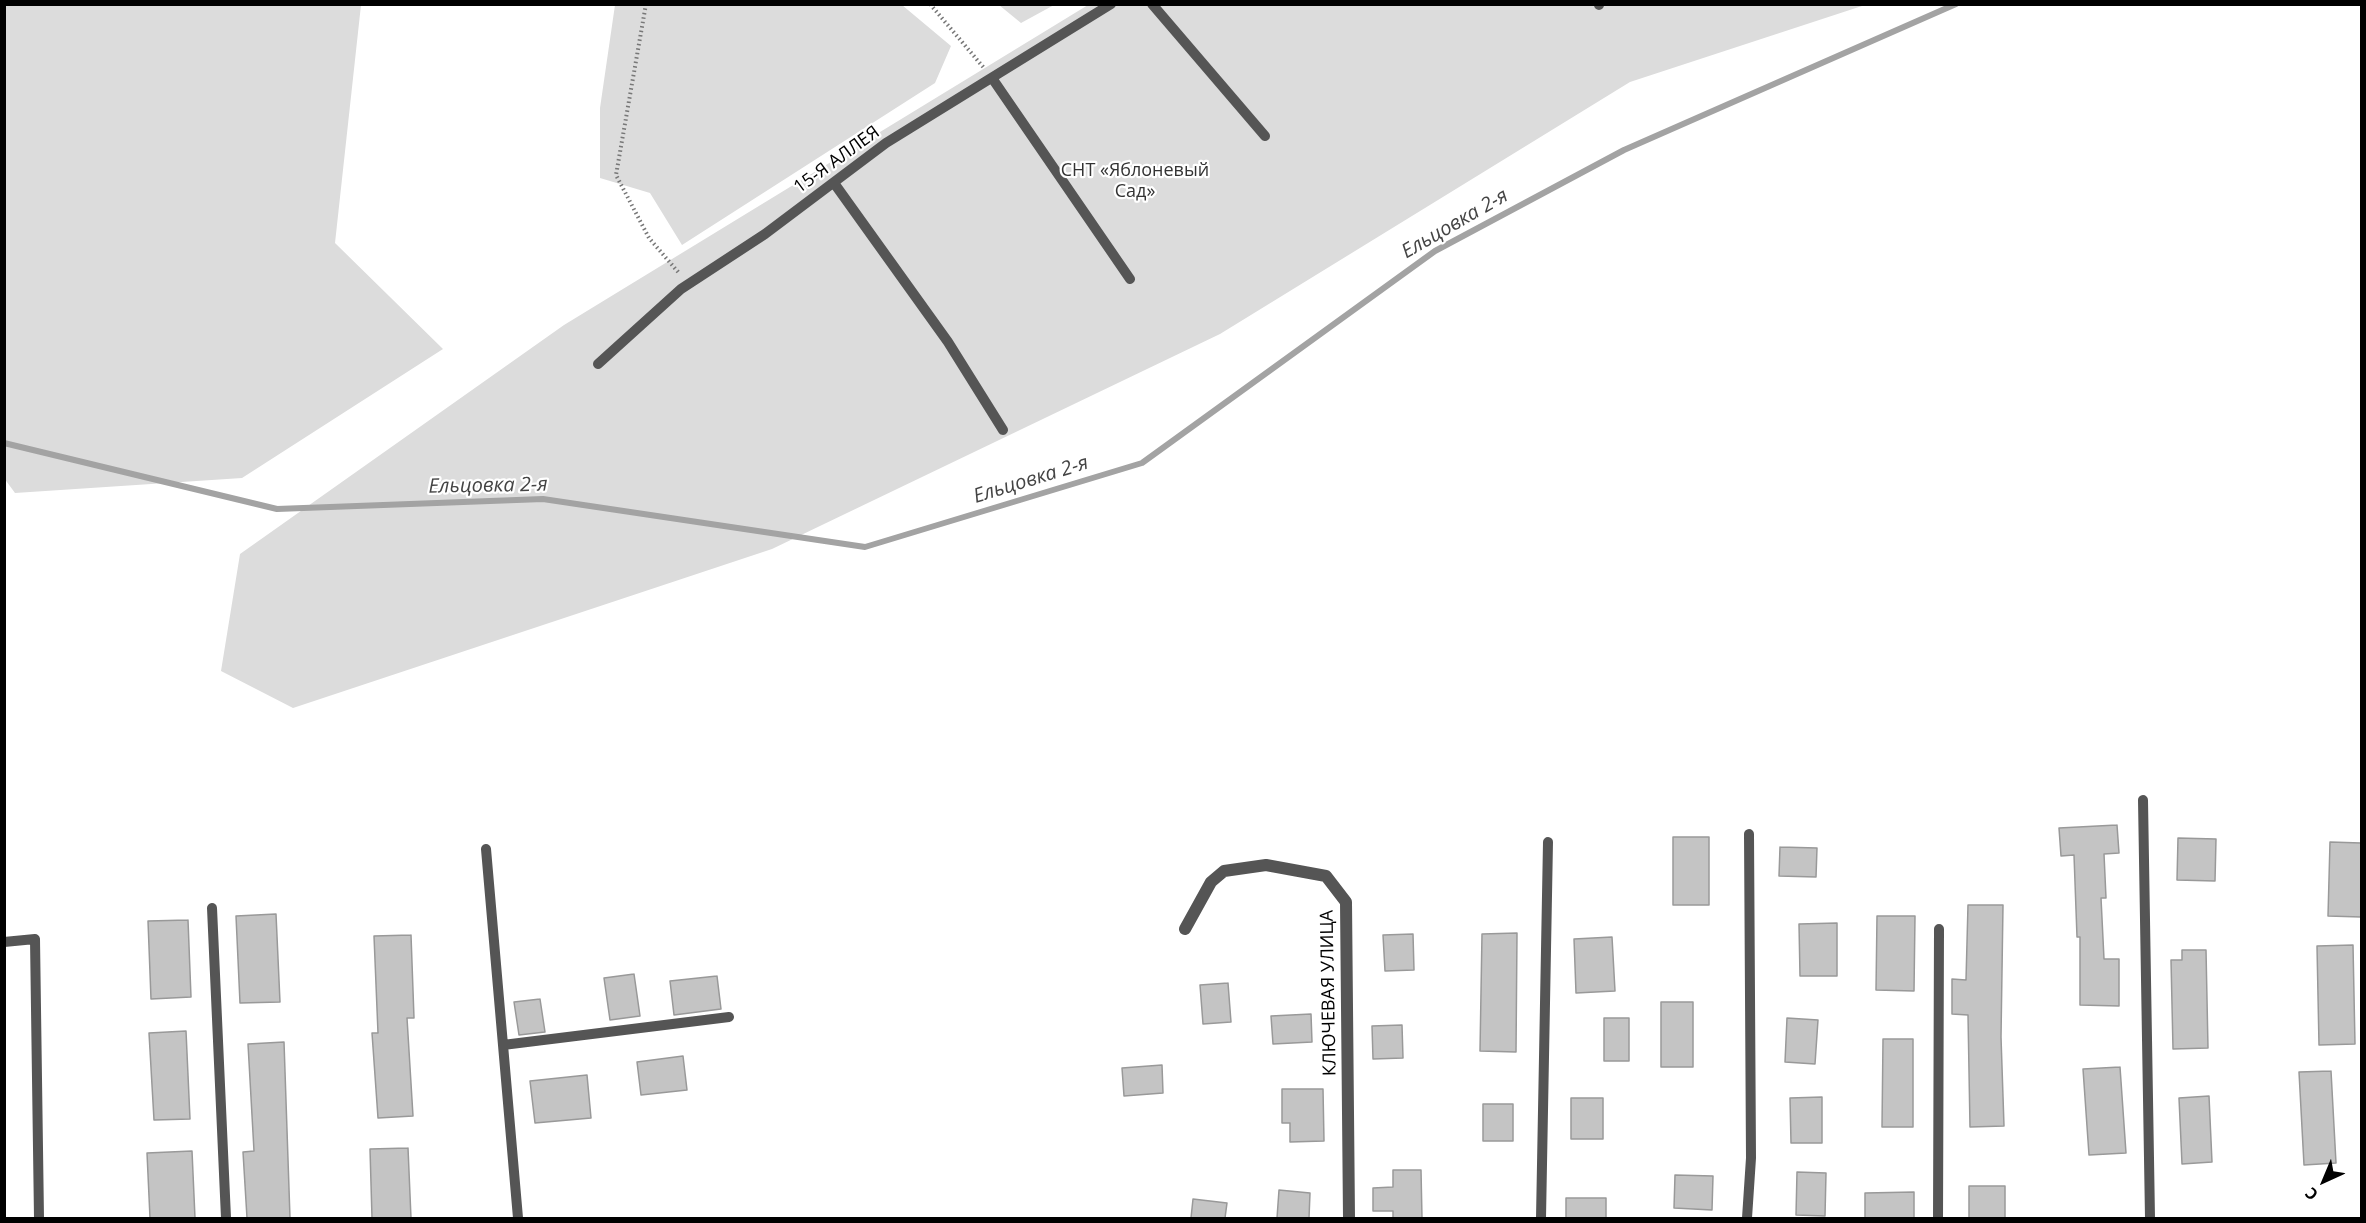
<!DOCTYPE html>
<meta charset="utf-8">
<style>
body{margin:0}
#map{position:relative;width:2366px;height:1223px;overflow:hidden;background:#fff;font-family:"Open Sans",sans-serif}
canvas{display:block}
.frame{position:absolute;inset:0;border:6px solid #000;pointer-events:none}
.north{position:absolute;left:2294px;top:1151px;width:60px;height:60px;-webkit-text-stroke:4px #fff;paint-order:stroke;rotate:224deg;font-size:16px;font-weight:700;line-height:24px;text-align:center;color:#000}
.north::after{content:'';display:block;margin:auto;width:21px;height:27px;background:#000;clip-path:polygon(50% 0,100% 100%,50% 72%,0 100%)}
</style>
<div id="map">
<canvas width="2366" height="1223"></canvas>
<div class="frame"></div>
<div class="north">С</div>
</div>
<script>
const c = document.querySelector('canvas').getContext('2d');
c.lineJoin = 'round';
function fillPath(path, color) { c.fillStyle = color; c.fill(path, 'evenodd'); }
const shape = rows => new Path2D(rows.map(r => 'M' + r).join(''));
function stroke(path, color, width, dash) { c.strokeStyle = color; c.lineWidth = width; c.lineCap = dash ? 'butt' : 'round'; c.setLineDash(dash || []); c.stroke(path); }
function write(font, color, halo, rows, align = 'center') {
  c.font = font + ' "Open Sans",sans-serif'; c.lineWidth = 4.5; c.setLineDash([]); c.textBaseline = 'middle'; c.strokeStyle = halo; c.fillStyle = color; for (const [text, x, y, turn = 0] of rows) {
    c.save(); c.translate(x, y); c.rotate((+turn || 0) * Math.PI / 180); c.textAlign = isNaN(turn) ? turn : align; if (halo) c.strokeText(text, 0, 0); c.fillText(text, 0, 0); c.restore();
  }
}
fillPath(shape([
 [4,5,361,5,335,243,443,349,242,478,15,493,4,478],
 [615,5,902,5,951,46,935,83,682,245,650,193,600,178,600,108],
 [999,5,1054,5,1021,23],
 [1088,5,1865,5,1630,82,1220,334,772,549,293,708,221,671,240,554,564,325]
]), '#dcdcdc');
stroke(shape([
 [4,443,277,509,543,499,865,547,1142,463,1435,251,1624,150,1956,4]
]), '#a3a3a3', 6);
const building = shape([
 [2117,825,2119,853,2104,854,2106,898,2101,898,2104,959,2119,959,2119,1006,2080,1005,2080,937,2077,937,2074,855,2061,856,2059,828,2117,825],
 [1673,837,1709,837,1709,905,1673,905,1673,837],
 [2178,838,2216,839,2215,881,2177,880,2178,838],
 [2330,842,2361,843,2361,917,2328,916,2330,842],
 [1780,847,1817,848,1816,877,1779,876,1780,847],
 [1968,905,2003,905,2001,1037,2004,1126,1970,1127,1968,1015,1952,1014,1952,979,1966,980,1968,905],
 [276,914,280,1002,240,1003,236,916,276,914],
 [1877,916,1915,916,1914,991,1876,990,1877,916],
 [188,920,191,997,151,999,148,921,188,920],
 [1837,923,1837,976,1800,976,1799,924,1837,923],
 [1517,933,1516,1052,1480,1051,1482,934,1517,933],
 [1413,934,1414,970,1385,971,1383,935,1413,934],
 [411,935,414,1018,407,1018,413,1116,378,1118,372,1033,378,1033,374,936,411,935],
 [1612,937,1615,991,1576,993,1574,939,1612,937],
 [2353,945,2355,1044,2319,1045,2317,946,2353,945],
 [2182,950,2206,950,2208,1048,2173,1049,2171,960,2182,960,2182,950],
 [634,974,640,1016,610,1020,604,978,634,974],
 [717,976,721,1009,674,1015,670,981,717,976],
 [1228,983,1231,1022,1203,1024,1200,985,1228,983],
 [540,999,545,1032,519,1035,514,1002,540,999],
 [1661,1002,1693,1002,1693,1067,1661,1067,1661,1002],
 [1311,1014,1312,1042,1273,1044,1271,1016,1311,1014],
 [1604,1018,1629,1018,1629,1061,1604,1061,1604,1018],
 [1787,1018,1818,1020,1815,1064,1785,1062,1787,1018],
 [1402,1025,1403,1058,1373,1059,1372,1026,1402,1025],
 [186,1031,190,1119,154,1120,149,1033,186,1031],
 [1883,1039,1913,1039,1913,1127,1882,1127,1883,1039],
 [284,1042,290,1218,247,1218,243,1152,254,1151,248,1044,284,1042],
 [683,1056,687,1090,641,1095,637,1062,683,1056],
 [1162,1065,1163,1093,1124,1096,1122,1068,1162,1065],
 [2120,1067,2126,1153,2089,1155,2083,1069,2120,1067],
 [2331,1071,2336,1163,2304,1165,2299,1072,2331,1071],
 [587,1075,591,1118,535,1123,530,1081,587,1075],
 [1282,1089,1323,1089,1324,1141,1290,1142,1290,1123,1282,1123,1282,1089],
 [2209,1096,2212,1162,2182,1164,2179,1098,2209,1096],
 [1822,1097,1822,1143,1791,1143,1790,1098,1822,1097],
 [1571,1098,1603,1098,1603,1139,1571,1139,1571,1098],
 [1483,1104,1513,1104,1513,1141,1483,1141,1483,1104],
 [408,1148,411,1218,372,1218,370,1149,408,1148],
 [192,1151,195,1218,150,1218,147,1153,192,1151],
 [1393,1170,1421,1170,1422,1218,1393,1218,1393,1211,1373,1211,1373,1188,1393,1187,1393,1170],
 [1797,1172,1826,1173,1825,1216,1796,1215,1797,1172],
 [1675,1175,1713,1176,1712,1210,1674,1208,1675,1175],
 [1969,1186,2005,1186,2005,1218,1969,1218,1969,1186],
 [1279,1190,1310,1193,1309,1218,1277,1218,1279,1190],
 [1914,1192,1914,1218,1865,1218,1865,1193,1914,1192],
 [1566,1198,1606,1198,1606,1218,1566,1218,1566,1198],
 [1193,1199,1227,1203,1225,1218,1191,1218,1193,1199]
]);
fillPath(building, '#c4c4c4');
stroke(building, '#999', 1.5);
stroke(shape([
 [646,4,616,175,649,238,679,273],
 [930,4,984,68]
]), '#777', 4, [1.5, 3]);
stroke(shape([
 [1152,4,1265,136],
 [1599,4,1599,5],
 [992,78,1130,279],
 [834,183,948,342,1003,430],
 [598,364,681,289,765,234,886,143,1111,4],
 [2143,800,2150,1218],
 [486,849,518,1218],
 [212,908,226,1218],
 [4,942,35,939,39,1218],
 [503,1045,729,1017],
 [1541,1218,1548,842],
 [1747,1218,1751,1158,1749,834],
 [1938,1218,1939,929]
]), '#555', 10);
stroke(shape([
 [1185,929,1211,882,1224,871,1266,865,1326,876,1346,902,1349,1218]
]), '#555', 12);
write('18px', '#000', '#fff', [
 ["15-Я АЛЛЕЯ",837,160,-36],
 ["КЛЮЧЕВАЯ УЛИЦА",1329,993,-91]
]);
write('18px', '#333', '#fff', [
 ["СНТ «Яблоневый",1135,171],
 ["Сад»",1135,192]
]);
write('italic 20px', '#444', '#fff', [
 ["Ельцовка 2-я",1455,224,-30],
 ["Ельцовка 2-я",1031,480,-17],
 ["Ельцовка 2-я",488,486,-1]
]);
</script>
